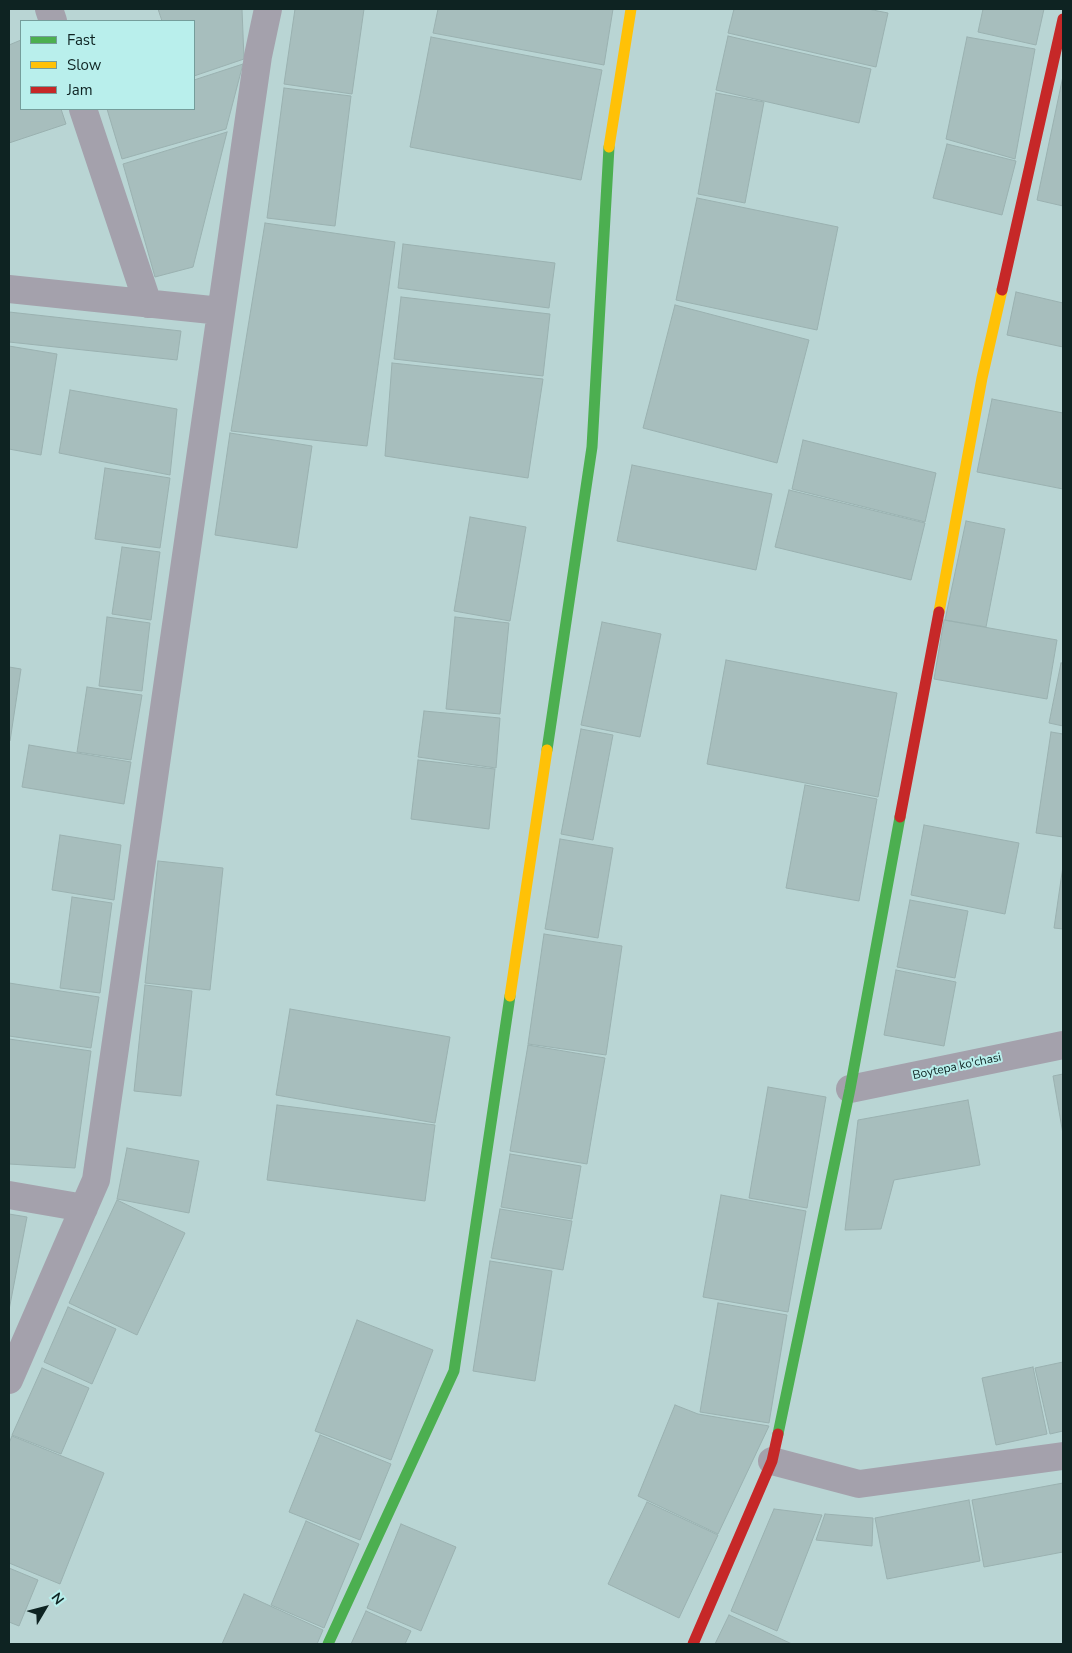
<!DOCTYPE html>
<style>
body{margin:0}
#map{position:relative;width:1072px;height:1653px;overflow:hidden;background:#b9d5d4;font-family:"Nunito Sans",sans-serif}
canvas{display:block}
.frame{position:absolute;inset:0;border:10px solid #0e2322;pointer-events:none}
.legend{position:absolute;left:20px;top:20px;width:175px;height:90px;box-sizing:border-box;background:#b9efec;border:1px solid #759d9b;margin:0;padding:6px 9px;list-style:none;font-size:15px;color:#0e2322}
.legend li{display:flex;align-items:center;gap:10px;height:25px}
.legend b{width:25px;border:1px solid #759d9b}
.north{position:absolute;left:20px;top:1583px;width:50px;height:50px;-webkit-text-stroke:4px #b9efec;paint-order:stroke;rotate:53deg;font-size:14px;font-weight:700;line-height:20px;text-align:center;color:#0e2322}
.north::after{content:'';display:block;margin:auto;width:18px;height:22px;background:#0e2322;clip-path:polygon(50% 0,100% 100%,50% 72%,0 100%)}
</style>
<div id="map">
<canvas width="1072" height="1653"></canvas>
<div class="frame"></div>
<ul class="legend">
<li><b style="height:6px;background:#4caf50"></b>Fast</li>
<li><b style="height:6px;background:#ffc107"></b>Slow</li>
<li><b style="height:6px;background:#c62828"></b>Jam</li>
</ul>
<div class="north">N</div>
</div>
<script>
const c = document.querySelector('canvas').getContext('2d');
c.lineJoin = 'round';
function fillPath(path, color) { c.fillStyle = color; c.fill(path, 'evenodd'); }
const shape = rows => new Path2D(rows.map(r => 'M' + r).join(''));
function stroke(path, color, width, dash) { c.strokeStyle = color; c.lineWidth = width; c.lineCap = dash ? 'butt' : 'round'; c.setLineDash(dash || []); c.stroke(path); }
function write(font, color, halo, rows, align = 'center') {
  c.font = font + ' "Nunito Sans",sans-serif'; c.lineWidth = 4; c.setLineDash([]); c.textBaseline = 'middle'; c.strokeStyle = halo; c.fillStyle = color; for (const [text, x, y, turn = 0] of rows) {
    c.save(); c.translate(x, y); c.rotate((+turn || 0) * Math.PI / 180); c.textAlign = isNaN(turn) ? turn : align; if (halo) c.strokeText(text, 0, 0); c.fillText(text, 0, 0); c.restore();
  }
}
const building = shape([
 [158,9,242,9,244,59,194,76,194,21,162,21,158,9],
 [295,9,364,9,352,94,284,84,295,9],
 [438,9,613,9,604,65,433,33,438,9],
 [734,9,868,9,888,13,876,67,728,33,734,9],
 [983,9,1044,9,1036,45,978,32,983,9],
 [728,36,871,69,859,123,716,90,728,36],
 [431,37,602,70,581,180,410,147,431,37],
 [967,37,1035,49,1015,159,946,139,967,37],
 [21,40,21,109,61,109,66,124,9,143,9,45,21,40],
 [243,64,226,129,122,159,107,109,194,109,194,80,243,64],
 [1063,76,1063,206,1037,200,1063,76],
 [284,88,351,96,335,226,267,218,284,88],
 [716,93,764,102,745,203,698,194,716,93],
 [227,132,193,267,155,277,123,164,227,132],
 [947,144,1016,161,1002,215,933,198,947,144],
 [697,198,838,227,817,330,676,300,697,198],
 [265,223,395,242,367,446,231,431,265,223],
 [403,244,555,263,549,308,398,288,403,244],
 [1016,292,1063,303,1063,347,1007,335,1016,292],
 [401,297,550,314,543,376,394,359,401,297],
 [675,305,809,340,777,463,643,428,675,305],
 [9,312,181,331,177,360,9,342,9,312],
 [9,346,57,354,41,455,9,449,9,346],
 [392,363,543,379,528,478,385,456,392,363],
 [70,390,177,409,170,475,59,453,70,390],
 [992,399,1063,413,1063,489,977,472,992,399],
 [230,433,312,446,297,548,215,535,230,433],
 [803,440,936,473,925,522,792,489,803,440],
 [632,465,772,494,756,570,617,541,632,465],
 [105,468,170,478,160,548,95,539,105,468],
 [789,490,925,523,911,580,775,547,789,490],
 [470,517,526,527,510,621,454,611,470,517],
 [966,521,1005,529,986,627,945,620,966,521],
 [122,547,160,552,151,620,112,614,122,547],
 [107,617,150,623,142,691,99,686,107,617],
 [455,617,509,623,500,714,446,709,455,617],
 [944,620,1057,640,1047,699,934,679,944,620],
 [602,622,661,634,640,737,581,725,602,622],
 [726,660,897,693,878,797,707,764,726,660],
 [1061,663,1063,663,1063,726,1049,723,1061,663],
 [9,667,21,669,10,741,9,741,9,667],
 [87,687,142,695,131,760,77,752,87,687],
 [424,711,500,718,496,768,418,757,424,711],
 [581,729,613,735,593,840,561,834,581,729],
 [1051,732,1063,734,1063,837,1036,833,1051,732],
 [29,745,131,762,124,804,22,787,29,745],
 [418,760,495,769,489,829,411,819,418,760],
 [805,785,877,799,859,901,786,888,805,785],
 [924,825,1019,843,1005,914,911,895,924,825],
 [60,835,121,845,114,900,52,890,60,835],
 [560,839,613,848,598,938,545,929,560,839],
 [158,861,223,868,210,990,145,983,158,861],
 [1063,866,1063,929,1054,928,1063,866],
 [72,897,112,903,100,993,60,988,72,897],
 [910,900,968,911,955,978,897,967,910,900],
 [544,934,622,946,606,1055,528,1044,544,934],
 [896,970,956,982,944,1046,884,1035,896,970],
 [9,983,99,997,91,1048,9,1036,9,983],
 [145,985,192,991,181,1096,134,1091,145,985],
 [290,1009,450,1037,435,1123,276,1095,290,1009],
 [9,1039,91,1051,75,1168,9,1164,9,1039],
 [528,1045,605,1058,587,1164,510,1151,528,1045],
 [1063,1074,1063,1134,1053,1076,1063,1074],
 [768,1087,826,1097,807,1208,749,1198,768,1087],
 [968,1100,980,1165,894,1180,881,1229,845,1230,858,1120,968,1100],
 [277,1105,435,1125,425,1201,267,1180,277,1105],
 [127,1148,199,1161,189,1213,117,1199,127,1148],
 [510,1154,581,1166,572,1219,501,1207,510,1154],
 [721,1195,806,1211,788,1312,703,1297,721,1195],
 [117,1200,185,1233,137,1335,69,1303,117,1200],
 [500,1209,572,1221,563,1270,491,1258,500,1209],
 [9,1214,27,1217,9,1310,9,1214],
 [490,1261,552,1271,535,1381,473,1371,490,1261],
 [718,1303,787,1315,769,1423,700,1412,718,1303],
 [68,1307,116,1329,92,1384,44,1362,68,1307],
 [357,1320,433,1350,391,1460,315,1431,357,1320],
 [1063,1362,1063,1431,1050,1434,1035,1368,1063,1362],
 [1033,1367,1047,1434,996,1445,982,1378,1033,1367],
 [42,1368,89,1388,61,1454,12,1435,42,1368],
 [675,1405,698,1414,769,1426,718,1534,638,1496,675,1405],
 [320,1435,391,1464,360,1540,289,1512,320,1435],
 [12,1436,104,1473,60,1584,9,1563,9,1443,12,1436],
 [1063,1483,1063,1552,984,1567,972,1500,1063,1483],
 [969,1500,980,1561,887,1579,875,1518,969,1500],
 [647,1502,718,1535,679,1618,608,1584,647,1502],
 [774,1509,822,1515,777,1631,731,1611,774,1509],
 [825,1514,873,1518,872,1546,816,1540,825,1514],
 [306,1521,359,1544,324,1628,271,1605,306,1521],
 [401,1524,456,1547,421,1631,367,1608,401,1524],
 [9,1568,38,1580,19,1626,9,1622,9,1568],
 [244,1594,323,1630,317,1644,222,1644,244,1594],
 [366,1611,411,1631,405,1644,351,1644,366,1611],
 [729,1615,792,1644,715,1644,729,1615]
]);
fillPath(building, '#a7bebd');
stroke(building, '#9ab1b0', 1);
stroke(shape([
 [49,9,53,21],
 [83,109,148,304],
 [9,289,221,311],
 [850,1089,1063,1045],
 [9,1195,84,1208],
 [9,1380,96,1180,258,56,268,9],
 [772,1461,859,1484,1063,1456]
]), '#a4a1ac', 28);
stroke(shape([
 [547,750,592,447,609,147],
 [778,1434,850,1089,900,817],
 [328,1644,454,1371,510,996]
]), '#4caf50', 11);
stroke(shape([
 [609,147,631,9],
 [939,612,982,378,1002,290],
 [510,996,547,750]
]), '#ffc107', 11);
stroke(shape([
 [1002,290,1063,19],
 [900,817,939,612],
 [693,1644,772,1461,778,1434]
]), '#c62828', 11);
write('12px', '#0e2322', '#b9efec', [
 ["Boytepa ko'chasi",957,1067,-12]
]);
</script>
